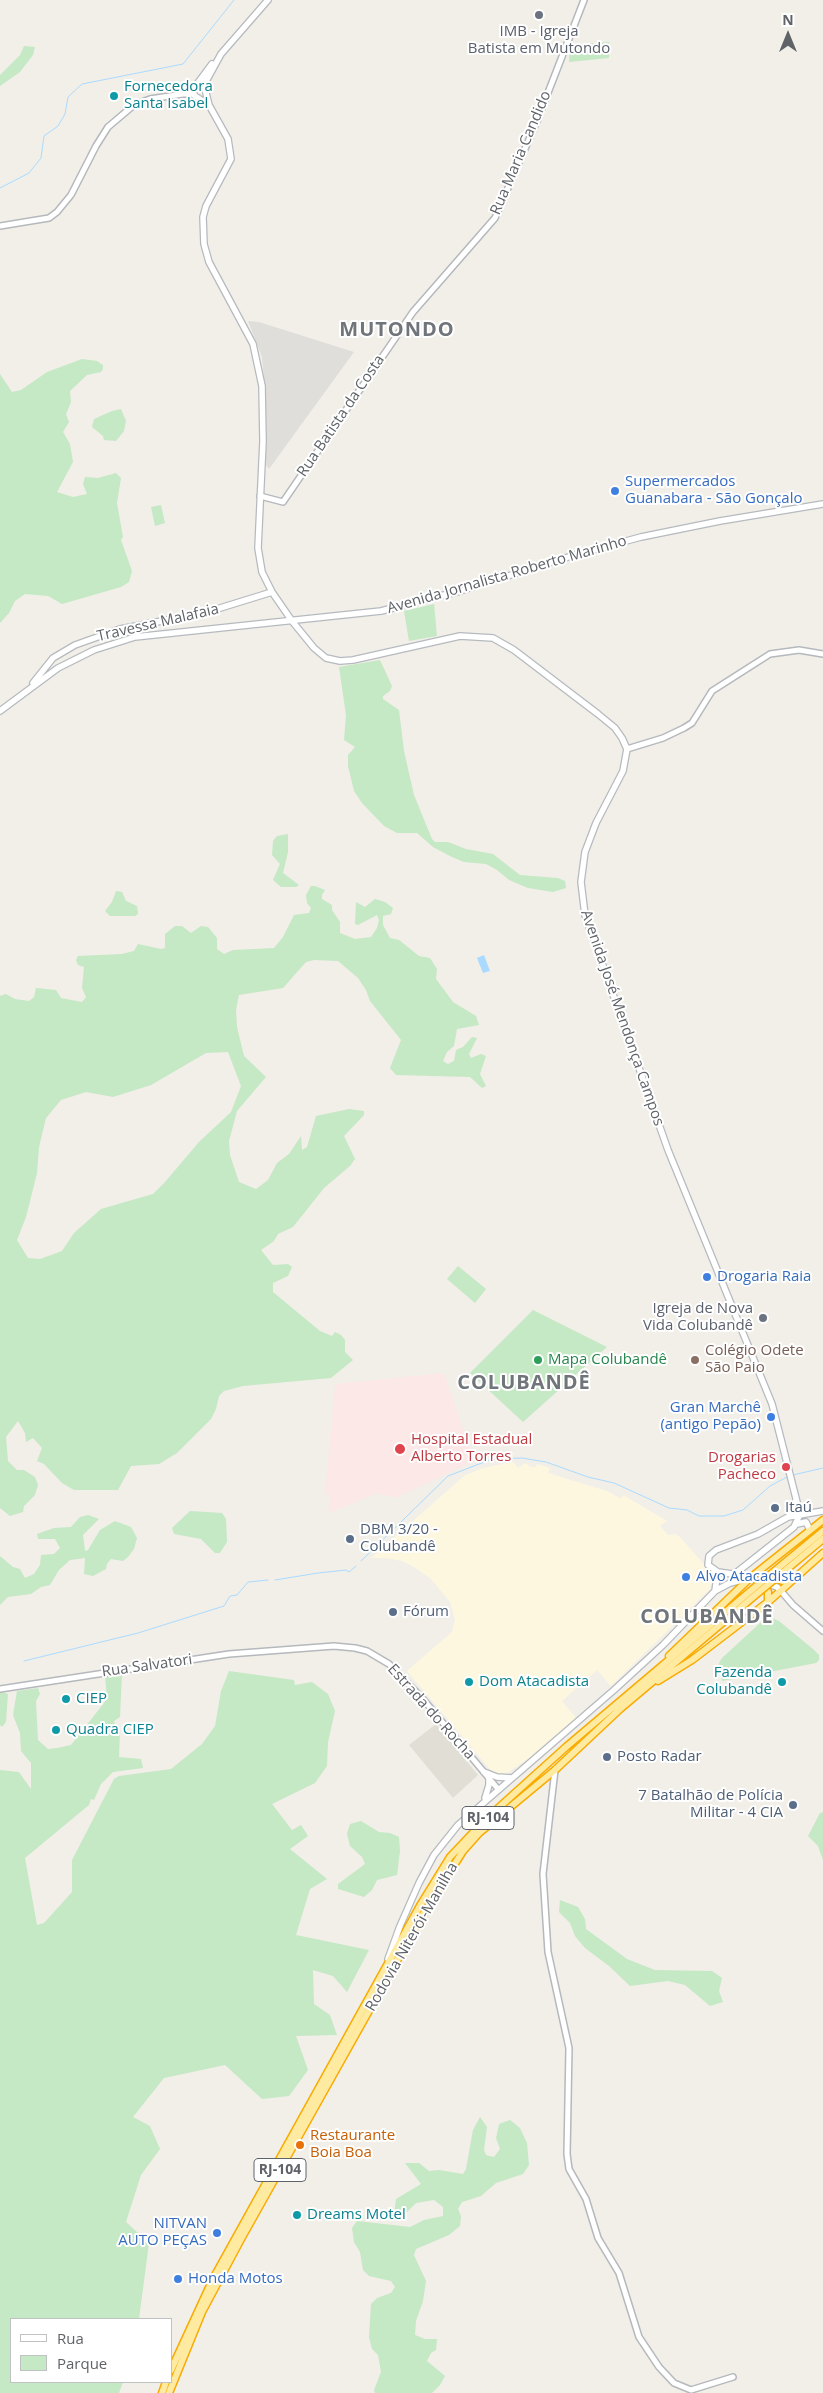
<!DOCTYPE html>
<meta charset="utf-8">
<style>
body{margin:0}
#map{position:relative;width:823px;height:2393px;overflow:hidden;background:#f1efe8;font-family:"Open Sans",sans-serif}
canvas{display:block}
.legend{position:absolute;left:10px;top:2318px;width:162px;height:65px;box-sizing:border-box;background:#fff;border:1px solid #bfc1c3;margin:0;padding:6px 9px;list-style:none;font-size:15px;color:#5f6368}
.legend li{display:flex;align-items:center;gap:10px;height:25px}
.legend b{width:25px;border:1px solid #bfc1c3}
.north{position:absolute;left:763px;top:10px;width:50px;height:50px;-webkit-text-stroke:4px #fff;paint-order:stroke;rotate:0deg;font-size:14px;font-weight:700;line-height:20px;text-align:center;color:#5f6368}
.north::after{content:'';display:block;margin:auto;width:18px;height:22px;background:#5f6368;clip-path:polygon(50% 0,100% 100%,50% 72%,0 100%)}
</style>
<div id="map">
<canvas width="823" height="2393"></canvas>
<ul class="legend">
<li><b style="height:6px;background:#fff"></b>Rua</li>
<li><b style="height:14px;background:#c5e8c5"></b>Parque</li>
</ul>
<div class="north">N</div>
</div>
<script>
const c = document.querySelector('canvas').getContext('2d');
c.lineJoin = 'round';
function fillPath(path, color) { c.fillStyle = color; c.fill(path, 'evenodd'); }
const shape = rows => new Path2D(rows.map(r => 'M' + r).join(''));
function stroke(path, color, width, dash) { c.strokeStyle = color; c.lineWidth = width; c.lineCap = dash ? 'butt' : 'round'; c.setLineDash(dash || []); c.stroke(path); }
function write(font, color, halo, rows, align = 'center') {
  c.font = font + ' "Open Sans",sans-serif'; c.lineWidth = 4; c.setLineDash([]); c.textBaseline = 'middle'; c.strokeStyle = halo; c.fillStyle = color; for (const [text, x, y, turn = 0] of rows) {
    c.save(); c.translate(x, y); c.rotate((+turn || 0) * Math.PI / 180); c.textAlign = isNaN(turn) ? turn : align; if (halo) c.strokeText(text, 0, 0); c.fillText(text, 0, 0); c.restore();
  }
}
fillPath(shape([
 [513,1462,518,1468,526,1463,530,1467,536,1467,537,1464,550,1468,548,1473,607,1491,621,1499,623,1495,667,1521,660,1526,668,1535,675,1534,680,1537,709,1570,713,1580,710,1589,611,1686,597,1670,562,1701,576,1718,535,1754,504,1775,494,1774,407,1671,452,1632,455,1620,450,1602,431,1579,414,1567,402,1561,386,1558,371,1558,464,1476,483,1468]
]), '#fef7e0');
fillPath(shape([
 [248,321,259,322,354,352,269,469,265,464,265,394,262,357]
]), '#e0deda');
fillPath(shape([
 [436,1724,478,1775,453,1798,409,1745]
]), '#e1ded6');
fillPath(shape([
 [444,1373,474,1461,395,1498,378,1493,329,1513,330,1495,325,1494,335,1384]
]), '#fce8e6');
fillPath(shape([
 [609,42,609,58,569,62,570,45],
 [24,46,35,47,33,55,20,72,0,86,0,75,20,55],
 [82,359,97,361,103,365,103,369,101,372,87,375,70,391,71,402,66,414,69,422,63,432,70,444,73,462,57,492,73,497,87,494,83,484,85,477,98,478,116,473,121,478,117,503,123,537,121,540,132,571,129,582,121,587,62,604,48,596,25,594,15,601,9,613,0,623,0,374,12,392,21,390,47,372],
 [121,409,126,421,124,431,116,441,104,440,103,436,92,427,94,419,112,411],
 [161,505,165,523,155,526,151,507],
 [434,604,437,636,409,641,404,611],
 [380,660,392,686,390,691,383,696,383,699,399,710,404,751,414,795,432,839,435,842,448,842,466,849,493,854,520,875,558,878,565,881,566,888,553,892,528,888,509,880,497,870,486,864,464,862,452,857,433,847,417,833,397,833,384,826,362,803,354,791,348,766,348,755,355,747,344,740,346,715,339,667],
 [288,834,288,852,283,873,299,885,296,887,281,887,273,880,280,864,272,855,273,841,277,836],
 [311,886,315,886,325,890,322,895,322,899,332,905,332,910,340,922,340,933,355,939,371,937,377,928,379,920,377,915,358,925,355,924,356,902,365,907,375,899,385,902,393,908,391,914,383,916,383,925,390,938,399,940,419,956,430,958,437,969,436,979,453,1002,476,1016,479,1025,457,1029,454,1046,447,1052,443,1061,448,1064,454,1061,456,1050,463,1047,472,1037,477,1038,469,1054,471,1058,481,1054,486,1056,480,1074,486,1086,482,1088,470,1077,396,1075,390,1068,401,1040,370,1001,366,990,358,978,338,961,314,960,306,962,283,988,239,995,236,1010,237,1027,244,1056,266,1077,237,1111,229,1141,230,1155,239,1182,256,1189,268,1180,277,1163,289,1154,301,1136,302,1150,307,1147,316,1116,349,1109,364,1111,364,1115,344,1136,355,1159,350,1166,324,1188,293,1227,278,1234,274,1241,261,1250,273,1265,288,1264,292,1267,288,1276,273,1283,273,1292,320,1331,332,1336,335,1332,341,1335,345,1340,345,1352,353,1360,331,1378,243,1386,224,1391,219,1396,216,1409,211,1419,177,1453,159,1464,131,1466,118,1490,74,1490,62,1483,44,1464,37,1461,42,1448,33,1438,26,1442,25,1433,18,1421,6,1437,8,1461,17,1470,24,1470,35,1477,38,1485,35,1495,24,1506,23,1512,10,1516,0,1508,0,996,6,994,15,999,29,1001,34,997,36,988,56,990,61,998,82,1002,86,997,82,988,84,967,78,965,76,960,78,956,122,954,134,951,138,944,161,949,165,948,165,934,175,926,182,926,191,933,201,926,208,927,217,938,217,949,224,954,233,950,274,948,283,937,294,915,309,913,311,908,307,903,306,895],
 [228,1052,241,1086,231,1112,199,1142,165,1182,153,1194,101,1209,74,1233,62,1251,40,1259,28,1258,17,1240,26,1217,37,1173,39,1147,46,1118,61,1100,86,1092,113,1097,151,1085,206,1053],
 [116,891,122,892,126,901,137,906,138,914,135,916,110,916,105,911,112,902],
 [458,1266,486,1289,475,1303,447,1279],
 [533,1310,607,1347,523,1422,470,1373],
 [190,1511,222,1513,226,1519,227,1542,220,1553,215,1553,201,1539,174,1534,172,1528],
 [88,1515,99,1519,83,1535,85,1551,88,1550,100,1530,115,1521,131,1527,137,1538,134,1549,128,1557,123,1561,111,1559,107,1564,106,1569,93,1576,84,1574,85,1558,70,1560,59,1570,50,1585,41,1587,31,1594,8,1597,0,1605,0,1556,13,1567,20,1569,25,1578,34,1574,40,1565,41,1555,54,1554,60,1548,55,1539,38,1539,37,1534,54,1528,71,1527,80,1517],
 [772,1618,779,1621,813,1649,819,1655,819,1660,816,1663,722,1681,719,1663,722,1658,760,1623],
 [229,1671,294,1680,295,1685,312,1682,328,1694,335,1711,328,1742,327,1766,315,1783,272,1804,292,1830,301,1825,308,1836,290,1849,327,1879,310,1889,296,1935,369,1950,347,1992,333,1976,313,1970,314,2004,330,2015,337,2035,296,2036,308,2070,289,2096,262,2099,225,2065,164,2078,133,2117,150,2126,160,2149,141,2175,126,2222,149,2243,139,2319,11,2319,11,2382,123,2382,119,2393,0,2393,0,1770,19,1772,31,1789,31,1763,21,1751,20,1733,13,1715,17,1691,38,1688,40,1694,36,1701,38,1740,48,1749,57,1748,71,1745,107,1699,105,1675,122,1673,120,1717,114,1721,116,1728,120,1731,119,1757,141,1759,143,1768,113,1772,101,1784,94,1800,91,1799,89,1805,25,1858,37,1925,44,1923,72,1892,72,1860,114,1779,119,1776,171,1769,202,1744,215,1726,221,1691],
 [0,1691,8,1694,6,1722,2,1727,0,1725],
 [823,1812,823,1860,818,1846,808,1836,820,1813],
 [361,1821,379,1832,390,1833,399,1837,400,1851,397,1875,377,1880,372,1890,364,1897,338,1889,338,1884,365,1864,362,1857,350,1846,347,1834,350,1824],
 [560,1900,578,1907,585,1919,586,1929,627,1959,655,1970,712,1971,722,1978,719,1991,723,2002,710,2006,685,1985,668,1981,630,1986,609,1966,585,1948,575,1936,570,1923,559,1912],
 [480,2117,487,2127,484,2150,486,2155,494,2157,500,2149,496,2138,499,2124,510,2120,520,2128,527,2143,529,2165,523,2174,496,2183,481,2196,462,2202,458,2209,461,2216,460,2226,449,2235,416,2249,414,2255,426,2281,423,2301,416,2321,415,2335,425,2339,437,2339,436,2350,431,2353,427,2361,445,2376,440,2385,432,2393,375,2393,374,2390,381,2372,378,2355,372,2349,369,2337,371,2304,377,2298,391,2293,395,2287,391,2281,369,2276,363,2270,360,2252,354,2242,352,2228,357,2221,410,2227,424,2220,443,2216,443,2207,434,2200,416,2203,405,2214,394,2215,396,2199,421,2184,405,2163,419,2163,429,2171,439,2170,463,2174,466,2169,473,2130]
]), '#c5e8c5');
fillPath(shape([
 [484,955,490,971,483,973,477,958]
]), '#aadaff');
stroke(shape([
 [0,188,29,173,41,158,44,136,58,126,65,114,68,97,82,84,183,64,234,0],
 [793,1475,823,1468],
 [361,1561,448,1476,492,1459,522,1458,546,1462,588,1477,614,1483,669,1508,687,1510,699,1516,724,1516,743,1510,770,1486,789,1476],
 [275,1580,318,1573,346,1570,349,1572,356,1566],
 [24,1661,138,1633,224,1606,230,1596,237,1595,248,1582,268,1580]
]), '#aadaff', 1);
const tertiary = shape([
 [0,226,49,218,57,212,71,195,96,146,108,127,134,105,150,99,183,94,193,94],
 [260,496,283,502,413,312,495,218,537,121,584,0],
 [627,749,663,738,684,728,692,723,712,691,770,654,799,650,823,654],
 [781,1591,793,1605,823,1631],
 [0,1689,229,1654,334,1646,355,1648,367,1651,389,1664,423,1699,498,1789],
 [555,1770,543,1874,548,1952,569,2048,567,2154,569,2169,586,2199,598,2238,619,2273,639,2337,659,2367,674,2383,691,2390,733,2377]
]);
const secondary = shape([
 [204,85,209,105,228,139,231,159,206,206,203,217,204,244,209,262,253,344,262,386,263,441,258,548,262,572,272,592,292,621,314,648,326,658,340,661,353,660,460,636,493,638,514,650,598,714,615,728,622,738,627,749,623,771,596,823,585,852,581,882,585,915,668,1150,772,1404,800,1514,794,1527,736,1573,732,1574,718,1572,708,1565,709,1556,716,1550,758,1534,788,1517,792,1512,796,1500],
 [204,85,221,54,268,0],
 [209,105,195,96,192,91,212,64],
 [33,683,53,658,75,645,120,629,204,613,272,592],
 [0,711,58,668,94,650,135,637,381,611,460,591,578,554,641,537,720,521,823,504],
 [788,1517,823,1511],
 [797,1524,806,1522,810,1530],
 [714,1570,717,1577,715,1591],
 [484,1772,497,1777,512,1778],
 [485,1798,489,1785,489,1777],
 [388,1959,400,1926,419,1883,434,1855,458,1825,614,1690,663,1645,715,1591,730,1583,750,1578,777,1587,781,1591]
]);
const trunk = shape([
 [783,1564,823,1531],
 [787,1569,823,1539],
 [773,1576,782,1581,793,1579],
 [764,1582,768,1592,768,1602],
 [669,1656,750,1578,823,1520],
 [658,1681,692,1660,768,1602,823,1553],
 [171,2370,213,2279,421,1904,450,1857,485,1820,566,1747,754,1588],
 [162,2393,166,2382],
 [169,2393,202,2312,241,2239,422,1916,463,1851,479,1833,555,1770,620,1709,759,1592]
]);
stroke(tertiary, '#b5b8bc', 8);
stroke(secondary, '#b6babf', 8);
stroke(trunk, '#f9ab00', 9);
stroke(tertiary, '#fff', 5);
stroke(secondary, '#fff', 5.5);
stroke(trunk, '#feeaa1', 6);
const trunkBridge = shape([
 [754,1588,783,1564],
 [759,1592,787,1569]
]);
stroke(trunkBridge, '#f9ab00', 9, []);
stroke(trunkBridge, '#feeaa1', 6);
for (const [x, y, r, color] of [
 [539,15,5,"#6b7280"],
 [114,96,5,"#0f9aa8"],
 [615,491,5,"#3f7fe0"],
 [707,1277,5,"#3f7fe0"],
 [763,1318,5,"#6b7280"],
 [538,1360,5,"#2e9e5b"],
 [695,1360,5,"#8d6e63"],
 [771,1417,5,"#3f7fe0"],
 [400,1449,6,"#e0444e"],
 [786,1467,5,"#e0444e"],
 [775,1508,5,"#5c6f8a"],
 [350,1539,5,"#5c6f8a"],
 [686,1577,5,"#3f7fe0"],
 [393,1612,5,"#5c6f8a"],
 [469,1682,5,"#0f9aa8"],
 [782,1682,5,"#0f9aa8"],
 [66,1699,5,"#0f9aa8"],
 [56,1730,5,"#0f9aa8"],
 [607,1757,5,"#5c6f8a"],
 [793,1805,5,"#5c6f8a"],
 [300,2145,5,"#e8710a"],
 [297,2215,5,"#0f9aa8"],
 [217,2233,5,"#3f7fe0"],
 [178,2279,5,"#3f7fe0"]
]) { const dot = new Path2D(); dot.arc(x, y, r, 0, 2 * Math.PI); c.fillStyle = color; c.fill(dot); stroke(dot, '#fff', 2); }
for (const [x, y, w] of [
 [488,1818,52],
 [280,2170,52]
]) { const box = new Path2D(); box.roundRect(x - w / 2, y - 11.5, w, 23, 4); c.fillStyle = '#fff'; c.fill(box); stroke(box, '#5f6368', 1); }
write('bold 14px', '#5f6368', null, [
 ["RJ-104",488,1818],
 ["RJ-104",280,2170]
]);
write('15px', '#5b616d', '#fff', [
 ["IMB - Igreja",539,32],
 ["Batista em Mutondo",539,49],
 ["Igreja de Nova",753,1309,"right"],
 ["Vida Colubandê",753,1326,"right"]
]);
write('15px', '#0d838f', '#fff', [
 ["Fornecedora",124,87],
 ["Santa Isabel",124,104],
 ["Fazenda",772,1673,"right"],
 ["Colubandê",772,1690,"right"],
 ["Dom Atacadista",479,1682],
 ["CIEP",76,1699],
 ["Quadra CIEP",66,1730],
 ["Dreams Motel",307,2215]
], 'left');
write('15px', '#5f6368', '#fff', [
 ["Rua Maria Candido",521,153,-67],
 ["Rua Batista da Costa",341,416,-56],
 ["Avenida Jornalista Roberto Marinho",507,575,-16],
 ["Travessa Malafaia",158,623,-13],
 ["Avenida José Mendonça Campos",622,1018,71],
 ["Rua Salvatori",147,1666,-8],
 ["Estrada do Rocha",431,1712,48],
 ["Rodovia Niterói-Manilha",412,1937,-60]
]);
write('15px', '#366cbe', '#fff', [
 ["Supermercados",625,482],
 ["Guanabara - São Gonçalo",625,499],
 ["Drogaria Raia",717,1277],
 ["Gran Marchê",761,1408,"right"],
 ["(antigo Pepão)",761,1425,"right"],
 ["Alvo Atacadista",696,1577],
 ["NITVAN",207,2224,"right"],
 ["AUTO PEÇAS",207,2241,"right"],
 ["Honda Motos",188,2279]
], 'left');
write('15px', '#785e54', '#fff', [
 ["Colégio Odete",705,1351],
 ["São Paio",705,1368]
], 'left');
write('15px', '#27864d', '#fff', [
 ["Mapa Colubandê",548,1360]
], 'left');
write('15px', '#be3a42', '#fff', [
 ["Hospital Estadual",411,1440],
 ["Alberto Torres",411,1457],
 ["Drogarias",776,1458,"right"],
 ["Pacheco",776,1475,"right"]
], 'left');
write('15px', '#4e5e75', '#fff', [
 ["Itaú",785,1508],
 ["DBM 3/20 -",360,1530],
 ["Colubandê",360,1547],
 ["Fórum",403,1612],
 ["Posto Radar",617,1757],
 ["7 Batalhão de Polícia",783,1796,"right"],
 ["Militar - 4 CIA",783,1813,"right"]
], 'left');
write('15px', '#c56008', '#fff', [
 ["Restaurante",310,2136],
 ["Boia Boa",310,2153]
], 'left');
c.letterSpacing = '1px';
write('bold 20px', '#70757a', '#fff', [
 ["MUTONDO",397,330],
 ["COLUBANDÊ",524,1383],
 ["COLUBANDÊ",707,1617]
]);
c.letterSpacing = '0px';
</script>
